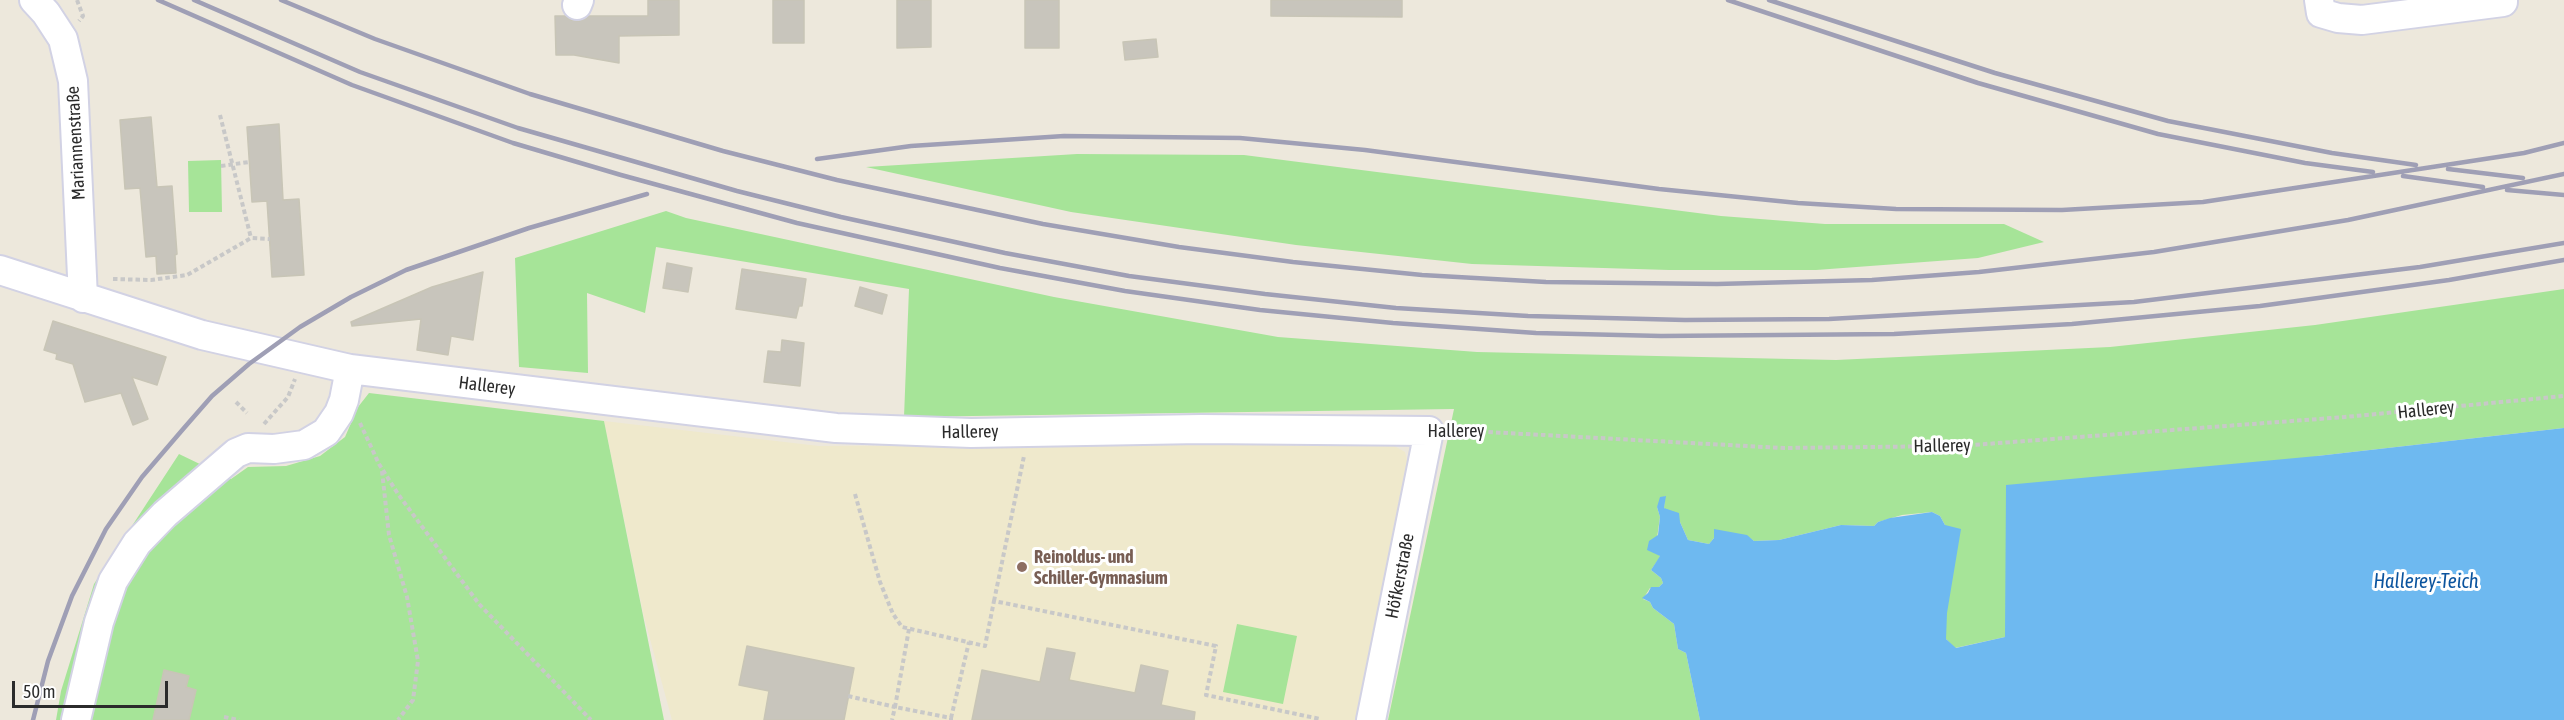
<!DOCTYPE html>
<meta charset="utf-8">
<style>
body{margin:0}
#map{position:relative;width:2564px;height:720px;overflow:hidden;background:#ede8dc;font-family:"Asap Condensed",sans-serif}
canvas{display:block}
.scale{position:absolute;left:12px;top:681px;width:156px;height:27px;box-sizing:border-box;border:3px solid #2b2b2b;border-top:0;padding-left:8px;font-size:18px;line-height:21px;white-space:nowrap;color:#2b2b2b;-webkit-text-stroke:4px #fff;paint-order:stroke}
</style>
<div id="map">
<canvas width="2564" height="720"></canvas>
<div class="scale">50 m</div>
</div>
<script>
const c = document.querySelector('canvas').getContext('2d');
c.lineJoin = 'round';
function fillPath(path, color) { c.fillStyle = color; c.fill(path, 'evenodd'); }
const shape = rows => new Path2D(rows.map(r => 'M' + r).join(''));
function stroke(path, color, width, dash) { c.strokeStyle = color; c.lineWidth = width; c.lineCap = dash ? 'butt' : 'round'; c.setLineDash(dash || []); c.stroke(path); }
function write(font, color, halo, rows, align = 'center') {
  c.font = font + ' "Asap Condensed",sans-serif'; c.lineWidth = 6; c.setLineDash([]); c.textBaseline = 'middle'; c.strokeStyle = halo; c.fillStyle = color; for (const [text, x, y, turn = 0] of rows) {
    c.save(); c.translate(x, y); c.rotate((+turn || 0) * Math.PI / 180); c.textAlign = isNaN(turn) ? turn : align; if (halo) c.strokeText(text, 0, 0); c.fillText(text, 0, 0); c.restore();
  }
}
fillPath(shape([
 [604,421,819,446,1391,444,1405,452,1409,468,1356,720,672,720,644,617]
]), '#efe9cc');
fillPath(shape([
 [1077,154,1244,155,1721,216,1825,224,2004,224,2044,242,1978,258,1816,270,1669,270,1472,264,1296,245,1071,212,866,167],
 [221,160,222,212,189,212,188,161],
 [666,211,686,218,1054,297,1278,337,1477,352,1836,360,2110,347,2315,325,2564,289,2564,428,2317,456,2005,637,1955,648,1946,639,1945,525,1940,516,1932,512,1902,515,1878,522,1874,526,1841,525,1779,540,1754,541,1750,538,1714,534,1714,538,1709,544,1688,540,1680,522,1664,508,1665,496,1657,507,1660,517,1657,538,1660,557,1651,570,1661,578,1663,583,1659,587,1650,588,1643,599,1650,602,1653,608,1674,624,1678,649,1686,653,1700,720,1388,720,1454,409,904,417,909,289,656,247,645,313,587,293,588,373,519,367,515,258],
 [369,393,604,421,664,720,56,720,61,691,94,584,179,454,231,479,248,467,286,466,320,456,345,437,358,407],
 [1237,624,1297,636,1283,704,1223,692]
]), '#a6e498');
fillPath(shape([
 [2564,428,2564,720,1700,720,1686,653,1678,649,1674,624,1653,608,1650,602,1642,598,1648,593,1651,587,1659,587,1663,583,1661,578,1651,570,1660,556,1647,550,1649,541,1658,535,1660,517,1657,507,1660,497,1666,496,1664,508,1679,513,1680,522,1688,540,1709,544,1714,538,1714,529,1747,535,1754,541,1779,540,1841,525,1874,526,1878,522,1890,518,1932,512,1940,516,1945,525,1961,529,1947,613,1946,639,1956,648,2005,637,2006,485,2317,456]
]), '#6eb9f0');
const building = shape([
 [648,0,679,0,679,35,619,36,619,63,574,55,556,55,555,16,565,16,571,20,579,21,589,16,648,16,648,0],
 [773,0,804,0,804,43,773,43,773,0],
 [897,0,931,0,931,47,897,48,897,0],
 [1025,0,1059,0,1059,48,1025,48,1025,0],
 [1271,0,1402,0,1402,17,1271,16,1271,0],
 [1156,39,1158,57,1125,60,1123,42,1156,39],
 [151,117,157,187,172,186,177,254,175,255,176,273,157,274,156,256,146,257,140,188,125,189,120,120,151,117],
 [279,124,283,200,299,199,304,275,272,277,267,201,252,202,247,127,279,124],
 [667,263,692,268,688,292,663,288,667,263],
 [742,269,806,279,802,306,799,306,796,318,736,309,742,269],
 [483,272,473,340,451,336,448,355,417,350,421,319,352,326,351,322,432,287,483,272],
 [860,287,887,295,882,314,855,306,860,287],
 [53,321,166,357,157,385,132,377,148,419,133,425,121,393,85,402,73,364,56,359,57,354,44,350,53,321],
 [782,340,804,343,800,386,764,382,768,351,781,352,782,340],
 [747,646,854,668,844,720,764,720,769,691,739,685,747,646],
 [1047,648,1075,653,1069,680,1135,693,1141,665,1168,671,1161,705,1195,712,1194,720,972,720,982,670,1040,682,1047,648],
 [164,670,189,676,186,687,196,690,189,720,153,720,164,670]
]);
fillPath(building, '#c8c5bc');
stroke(building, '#c8c5b6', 1.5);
const minor = shape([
 [34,0,46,13,63,39,73,81,83,298],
 [2319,0,2321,13,2338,18,2362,20,2503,2,2503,0],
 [577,5,579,0],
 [0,270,202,335,350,369,836,428,971,433,1201,429,1429,431,1371,720],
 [76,720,99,622,113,581,137,543,165,514,236,453,248,448,274,449,304,445,326,432,339,413,344,400,350,369]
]);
stroke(minor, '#d2d2e4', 32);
stroke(shape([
 [77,0,83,16,79,21],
 [220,115,251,238],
 [221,166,249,162],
 [113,279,151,280,187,275,251,238,270,239],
 [236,402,247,413],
 [360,423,379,464,398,494,479,604,591,720],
 [264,424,288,397,295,379],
 [1451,430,1783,448,1959,446,2345,417,2564,396],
 [382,471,389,535,407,597,418,661,413,700,398,720],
 [855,494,880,582,893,614,902,627,985,646,994,601,1216,646,1206,695,1320,719],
 [994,601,1024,456],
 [909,629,895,707,951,718,951,720],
 [848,696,895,707,892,720],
 [224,717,239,720],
 [951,718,969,642]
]), '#c8c8c8', 4, [4.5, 3]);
stroke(minor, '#fff', 28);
stroke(shape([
 [158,0,352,85,513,143,621,175,797,223,1000,268,1125,291,1260,310,1393,323,1536,333,1661,336,1894,334,2072,324,2260,306,2449,280,2564,260],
 [194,0,360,72,518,128,737,191,841,217,1005,253,1129,276,1265,294,1396,308,1528,316,1685,320,1829,319,2134,302,2420,267,2564,243],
 [281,0,375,39,530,94,723,151,837,180,1043,224,1179,247,1293,262,1422,275,1546,282,1717,284,1872,280,1979,272,2154,252,2348,220,2564,174],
 [1728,0,1978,83,2158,134,2305,163,2373,172],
 [1769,0,1995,73,2168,121,2332,153,2416,165],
 [817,159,911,146,1064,136,1240,138,1365,150,1659,189,1798,203,1896,209,2062,210,2203,202,2524,153,2564,143],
 [2448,169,2523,178],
 [2403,176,2483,187],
 [2507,190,2564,195],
 [33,720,48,661,72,596,106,529,142,477,184,428,212,396,249,364,300,327,351,297,406,270,529,228,647,194]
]), '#9f9fb5', 4.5);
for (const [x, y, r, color] of [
 [1022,567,6,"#8d6e63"]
]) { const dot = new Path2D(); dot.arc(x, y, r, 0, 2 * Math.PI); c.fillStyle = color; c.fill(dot); stroke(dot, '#fff', 2); }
write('18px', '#2b2b2b', '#fff', [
 ["Mariannenstraße",76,143,-93],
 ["Hallerey",487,386,7],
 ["Hallerey",2426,410,-6],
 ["Hallerey",1456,431],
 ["Hallerey",970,432,-1],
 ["Hallerey",1942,446,-1],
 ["Höfkerstraße",1400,576,-79]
]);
write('bold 18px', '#785e54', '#fff', [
 ["Reinoldus- und",1034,557],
 ["Schiller-Gymnasium",1034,578]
], 'left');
write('italic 20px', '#0b549e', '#fff', [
 ["Hallerey-Teich",2426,582]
]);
</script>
